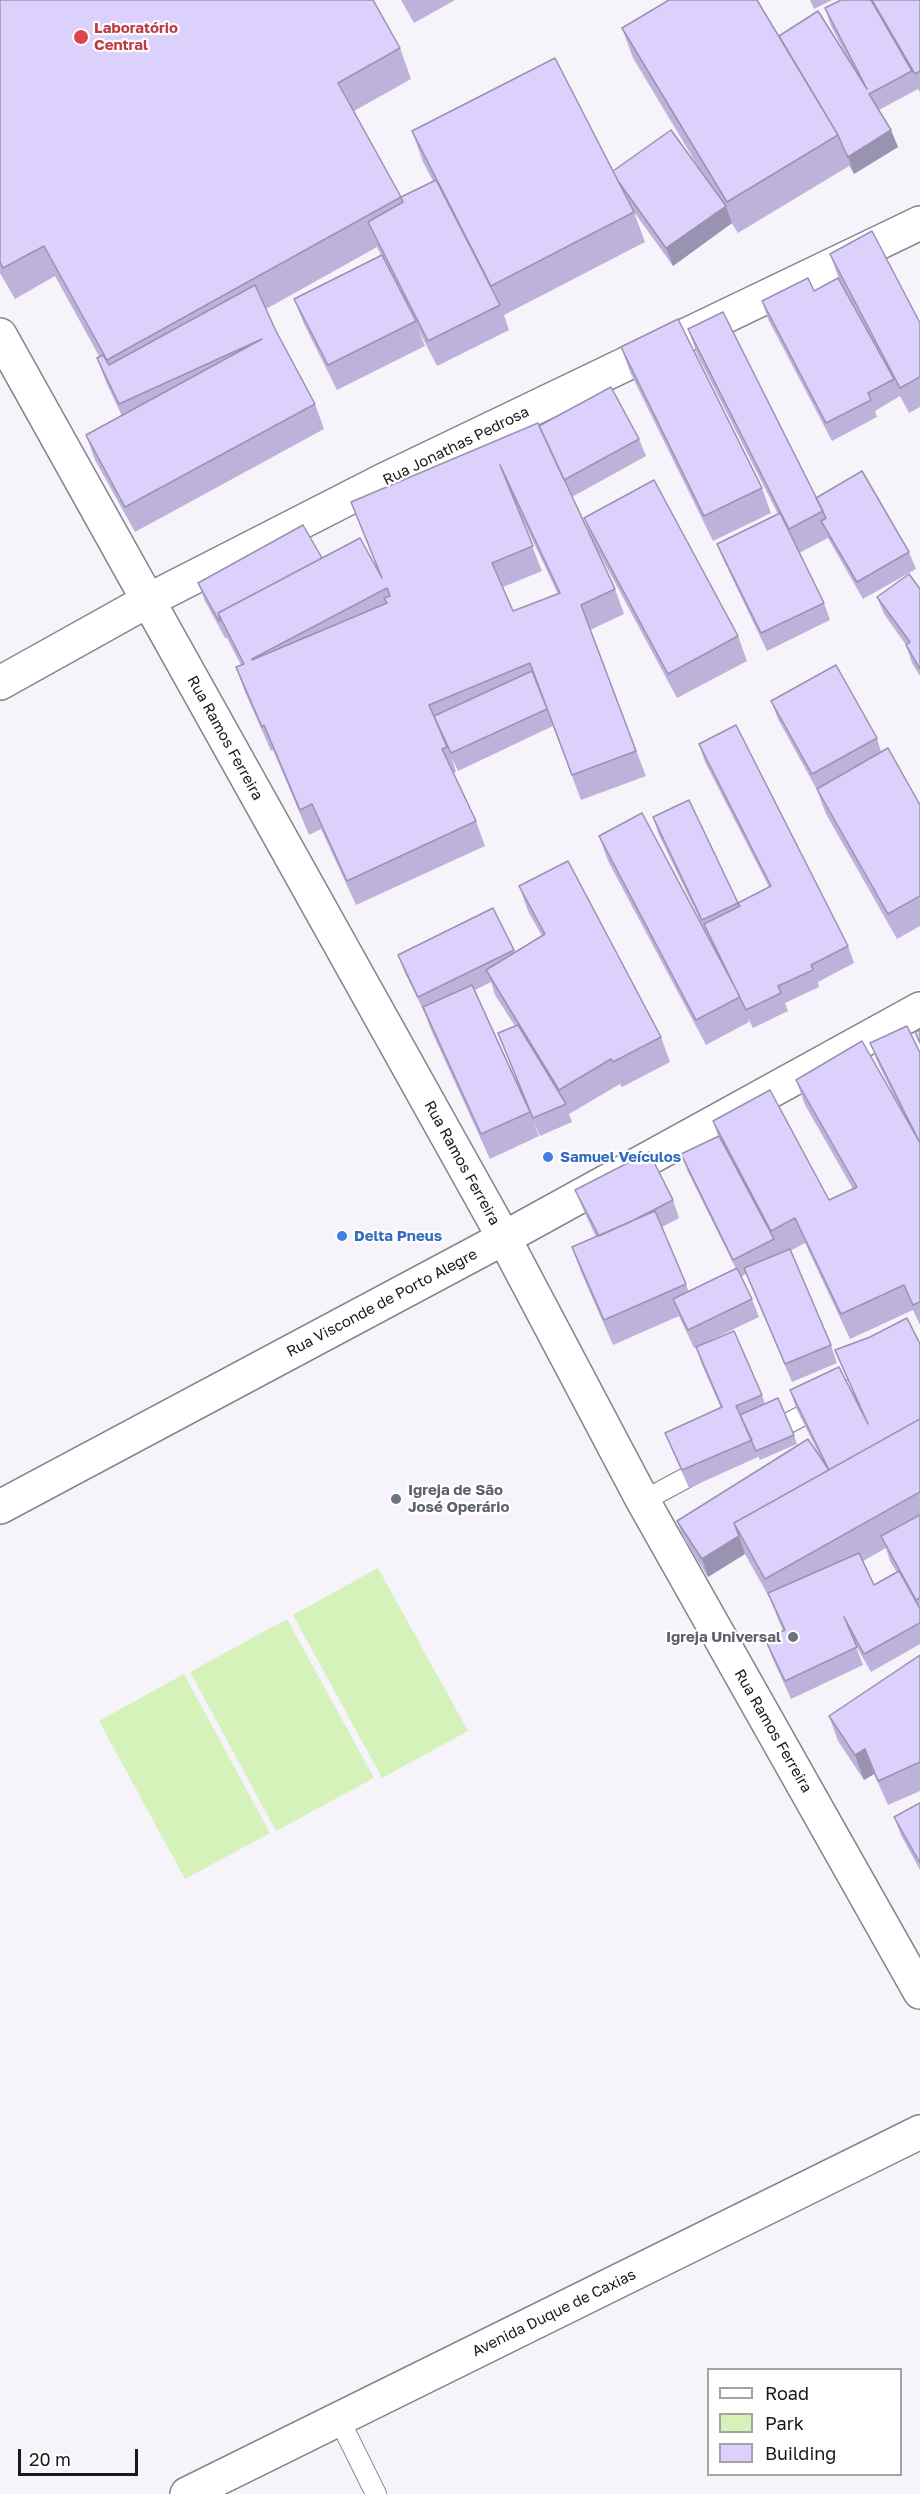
<!DOCTYPE html>
<meta charset="utf-8">
<style>
body{margin:0}
#map{position:relative;width:920px;height:2494px;overflow:hidden;background:#f6f3fb;font-family:"Golos Text",sans-serif}
canvas{display:block}
.legend{position:absolute;left:707px;top:2368px;width:195px;height:108px;box-sizing:border-box;background:#fff;border:2px solid #a3a3a4;margin:0;padding:8px 10px;list-style:none;font-size:18px;color:#19181b}
.legend li{display:flex;align-items:center;gap:12px;height:30px}
.legend b{width:30px;border:2px solid #a3a3a4}
.scale{position:absolute;left:18px;top:2449px;width:120px;height:27px;box-sizing:border-box;border:3px solid #19181b;border-top:0;padding-left:8px;font-size:18px;line-height:21px;white-space:nowrap;color:#19181b;-webkit-text-stroke:4px #fff;paint-order:stroke}
</style>
<div id="map">
<canvas width="920" height="2494"></canvas>
<ul class="legend">
<li><b style="height:8px;background:#fff"></b>Road</li>
<li><b style="height:16px;background:#d5f2bb"></b>Park</li>
<li><b style="height:16px;background:#dcd0fd"></b>Building</li>
</ul>
<div class="scale">20 m</div>
</div>
<script>
const c = document.querySelector('canvas').getContext('2d');
c.lineJoin = 'round';
function fillPath(path, color) { c.fillStyle = color; c.fill(path, 'evenodd'); }
const shape = rows => new Path2D(rows.map(r => 'M' + r).join(''));
function stroke(path, color, width, dash) { c.strokeStyle = color; c.lineWidth = width; c.lineCap = dash ? 'butt' : 'round'; c.setLineDash(dash || []); c.stroke(path); }
function write(font, color, halo, rows, align = 'center') {
  c.font = font + ' "Golos Text",sans-serif'; c.lineWidth = 4.5; c.setLineDash([]); c.textBaseline = 'middle'; c.strokeStyle = halo; c.fillStyle = color; for (const [text, x, y, turn = 0] of rows) {
    c.save(); c.translate(x, y); c.rotate((+turn || 0) * Math.PI / 180); c.textAlign = isNaN(turn) ? turn : align; if (halo) c.strokeText(text, 0, 0); c.fillText(text, 0, 0); c.restore();
  }
}
fillPath(shape([
 [378,1568,468,1731,382,1778,293,1615],
 [287,1619,374,1778,276,1831,190,1672],
 [184,1674,270,1833,185,1879,99,1721]
]), '#d5f2bb');
const lane = shape([
 [766,1435,920,1353],
 [643,1501,708,1466],
 [339,2419,376,2494]
]);
const street = shape([
 [0,1507,504,1238,920,1009]
]);
const secondary = shape([
 [0,335,504,1238,643,1501,920,1992],
 [0,683,149,600,382,481,920,223],
 [187,2494,920,2132]
]);
stroke(lane, '#86848b', 22);
stroke(street, '#86848b', 36);
stroke(secondary, '#86848b', 36);
stroke(lane, '#fff', 20);
stroke(street, '#fff', 33);
stroke(secondary, '#fff', 33);
fillPath(shape([
 [0,0,400,48,411,79,354,111,401,197,433,181,423,162,412,131,613,171,702,173,633,58,622,28,779,36,850,62,831,26,825,8,841,0,920,0,920,92,918,89,879,110,898,147,854,174,849,166,738,233,731,222,732,223,673,266,634,212,645,242,504,315,509,330,437,366,418,329,425,346,337,390,304,324,294,299,381,255,377,247,266,309,276,331,315,404,324,429,135,532,95,460,86,435,122,416,106,382,97,358,99,356,55,276,15,299,0,273],
 [401,0,455,0,414,23],
 [810,0,832,0,814,9],
 [830,254,920,323,920,407,909,413,900,396,875,411,877,417,832,441,768,319,762,301,814,291,839,279],
 [688,329,816,498,909,552,916,569,863,599,828,538,799,553,824,603,830,620,767,651,724,561,717,544,778,514,697,354],
 [621,347,762,488,771,513,713,541,630,372],
 [539,426,639,439,646,456,572,497,592,539,584,518,738,636,747,661,677,698,597,549,615,589,624,614,590,630,646,776,581,800,553,726,458,771,452,758,456,772,453,773,476,821,485,846,356,905,321,829,309,835,273,750,271,751,245,692,236,667,241,665,227,638,225,638,205,601,198,583,322,558,378,569,351,502],
 [515,503,558,594,513,611,503,587,542,571],
 [920,589,920,676,912,663,906,645,884,614,877,597],
 [771,701,877,738,881,752,920,805,920,926,897,939,826,814,817,790,778,719],
 [699,744,848,946,854,963,818,982,819,987,785,1003,788,1011,753,1028,748,1018,749,1022,706,1045,608,861,599,836,712,945,659,835,653,817,738,903,769,887,705,762],
 [519,886,661,1037,670,1062,622,1087,620,1084,569,1114,572,1122,540,1136,534,1123,539,1136,490,1159,432,1032,425,1014,405,973,398,955,493,908,515,952,542,936,528,911],
 [491,982,495,995,515,1026,498,1033,525,1100,475,990],
 [870,1043,920,1053,920,1325,913,1310,850,1339,805,1243,790,1251,831,1345,837,1363,792,1382,746,1274,741,1277,752,1299,759,1317,694,1348,679,1316,613,1345,581,1272,572,1247,596,1237,582,1207,575,1190,673,1200,679,1218,662,1227,689,1292,736,1269,688,1172,681,1154,718,1136,713,1121,829,1200,853,1189,805,1105,796,1080,900,1108,877,1061],
 [920,1344,920,1644,871,1672,855,1644,863,1665,791,1699,772,1657,765,1639,783,1631,770,1599,745,1554,708,1577,684,1539,677,1521,821,1458,796,1408,790,1390,859,1406,842,1367,835,1350],
 [886,1548,890,1561,897,1573,874,1585,863,1561],
 [696,1347,762,1395,765,1404,794,1435,797,1444,760,1460,757,1454,758,1457,689,1488,672,1450,665,1433,721,1408,702,1365],
 [920,1655,920,1791,888,1805,874,1774,864,1780,838,1741,829,1716],
 [920,1803,920,1870,901,1835,894,1817]
]), '#bdb3da');
fillPath(shape([
 [891,130,898,147,854,174,848,157],
 [726,206,732,223,673,266,666,248],
 [739,1536,745,1554,708,1577,702,1559],
 [865,1749,874,1774,864,1780,855,1755]
]), '#9a92b1');
const building = shape([
 [0,0,373,0,400,48,338,83,401,197,107,360,44,246,3,268,0,262,0,0],
 [669,0,757,0,838,135,727,202,622,28,669,0],
 [841,0,871,0,912,71,869,94,891,130,848,157,844,149,838,135,779,36,818,11,867,89,825,8,841,0],
 [872,0,920,0,920,71,915,74,872,0],
 [555,58,634,212,491,286,412,131,555,58],
 [671,130,726,206,666,248,618,181,613,171,671,130],
 [436,180,500,305,428,341,368,222,403,202,401,197,436,180],
 [872,231,920,323,920,377,900,388,830,254,872,231],
 [382,255,416,321,328,365,294,299,382,255],
 [808,278,814,291,838,278,894,379,868,393,871,400,826,423,762,301,808,278],
 [255,285,276,331,315,404,125,507,86,435,262,339,119,404,97,358,103,355,109,365,255,285],
 [723,312,823,511,789,529,688,329,723,312],
 [678,319,762,488,704,516,621,347,678,319],
 [611,387,639,439,564,480,539,426,611,387],
 [538,423,615,589,581,605,636,751,572,775,530,663,429,705,447,747,442,749,476,821,347,881,312,804,300,810,264,725,262,727,236,667,244,664,218,613,360,538,382,578,351,502,538,423],
 [500,465,560,593,513,611,492,563,533,546,500,465],
 [387,588,390,596,384,598,387,603,252,660,252,659,387,588],
 [862,471,909,552,857,582,821,521,826,518,816,498,862,471],
 [654,480,738,636,668,674,584,518,654,480],
 [780,513,824,603,761,633,717,544,780,513],
 [303,525,322,558,218,613,220,620,219,621,198,583,303,525],
 [909,574,920,589,920,669,906,645,910,642,877,597,909,574],
 [836,665,877,738,812,774,771,701,836,665],
 [532,671,547,709,451,753,434,716,532,671],
 [736,725,848,946,811,965,813,970,778,986,781,993,746,1010,704,924,740,906,738,903,771,886,699,744,736,725],
 [888,748,920,805,920,896,888,914,817,789,888,748],
 [689,800,738,903,702,920,653,817,689,800],
 [642,813,740,997,696,1020,599,836,642,813],
 [568,861,661,1037,613,1062,611,1059,559,1090,486,970,545,934,519,886,568,861],
 [493,908,514,950,418,997,398,955,493,908],
 [472,985,530,1112,481,1134,423,1007,472,985],
 [518,1025,566,1104,533,1118,498,1033,518,1025],
 [907,1026,920,1053,920,1143,870,1043,907,1026],
 [920,1030,920,1043,915,1032,920,1030],
 [862,1041,920,1143,920,1302,913,1305,904,1285,841,1314,795,1218,771,1231,713,1121,770,1090,829,1200,857,1187,796,1080,862,1041],
 [719,1136,774,1239,733,1260,681,1154,719,1136],
 [649,1152,673,1200,630,1222,599,1236,575,1190,649,1152],
 [655,1211,686,1284,604,1320,572,1247,655,1211],
 [790,1249,831,1345,785,1364,744,1268,790,1249],
 [737,1268,752,1299,688,1330,673,1299,737,1268],
 [907,1318,920,1344,920,1419,734,1523,739,1536,702,1559,677,1521,808,1439,829,1470,790,1390,839,1367,868,1424,835,1350,870,1337,907,1318],
 [734,1331,762,1395,736,1406,752,1440,682,1470,665,1433,722,1407,696,1347,734,1331],
 [778,1398,794,1435,756,1451,740,1415,778,1398],
 [920,1419,920,1492,765,1579,734,1523,920,1419],
 [920,1515,920,1598,916,1600,881,1536,920,1515],
 [859,1553,874,1585,899,1571,920,1609,920,1623,864,1654,844,1617,857,1647,785,1681,765,1639,785,1630,768,1593,859,1553],
 [920,1655,920,1762,878,1781,865,1749,855,1755,829,1716,920,1655],
 [920,1803,920,1863,894,1817,920,1803]
]);
fillPath(building, '#dcd0fd');
stroke(building, '#9a92b1', 1.5);
for (const [x, y, r, color] of [
 [81,37,8,"#e0444e"],
 [548,1157,6,"#3f7fe0"],
 [342,1236,6,"#3f7fe0"],
 [396,1499,6,"#6b7280"],
 [793,1637,6,"#6b7280"]
]) { const dot = new Path2D(); dot.arc(x, y, r, 0, 2 * Math.PI); c.fillStyle = color; c.fill(dot); stroke(dot, '#fff', 2); }
write('bold 15px', '#be3a42', '#fff', [
 ["Laboratório",94,28],
 ["Central",94,45]
], 'left');
write('15px', '#19181b', '#fff', [
 ["Rua Jonathas Pedrosa",456,446,-26],
 ["Rua Ramos Ferreira",225,738,61],
 ["Rua Ramos Ferreira",462,1163,61],
 ["Rua Visconde de Porto Alegre",382,1303,-28],
 ["Rua Ramos Ferreira",773,1731,60],
 ["Avenida Duque de Caxias",554,2313,-26]
]);
write('bold 15px', '#366cbe', '#fff', [
 ["Samuel Veículos",560,1157],
 ["Delta Pneus",354,1236]
], 'left');
write('bold 15px', '#5b616d', '#fff', [
 ["Igreja de São",408,1490],
 ["José Operário",408,1507],
 ["Igreja Universal",781,1637,"right"]
], 'left');
</script>
